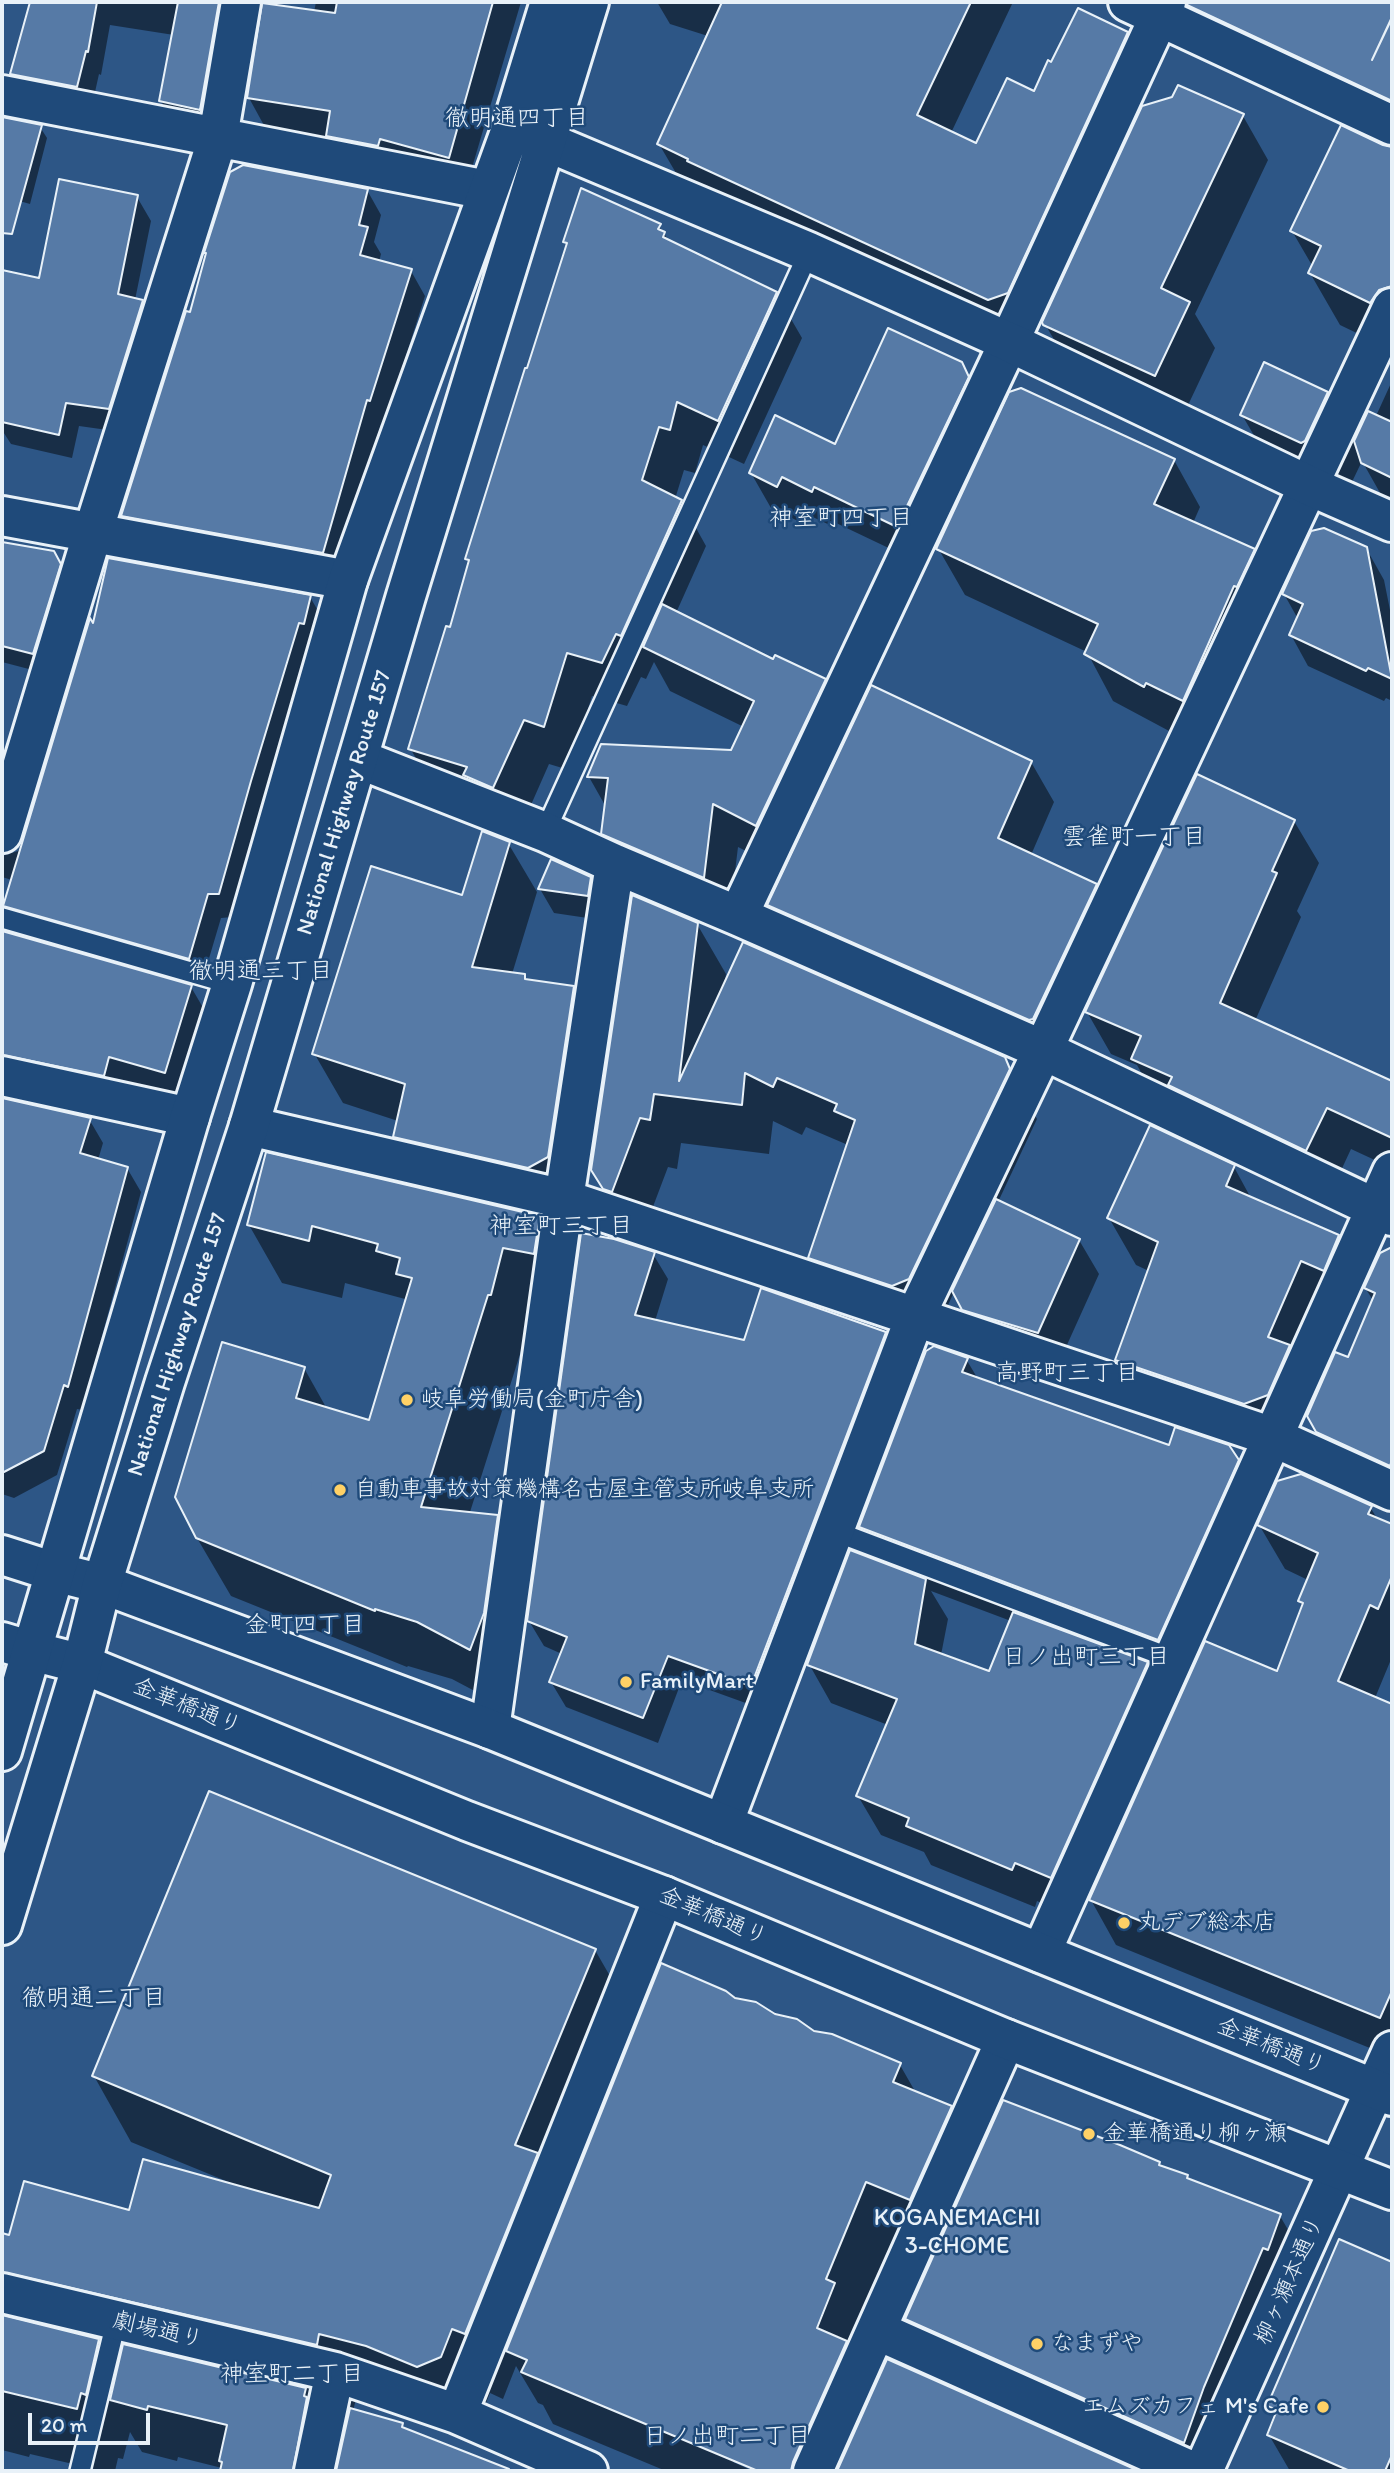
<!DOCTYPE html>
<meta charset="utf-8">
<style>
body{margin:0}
#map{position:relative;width:1394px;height:2473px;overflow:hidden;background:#2d5686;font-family:Itim,sans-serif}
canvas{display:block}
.frame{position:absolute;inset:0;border:4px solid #e8f1f8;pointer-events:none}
.scale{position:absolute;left:28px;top:2413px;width:122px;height:32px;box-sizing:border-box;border:4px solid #e8f1f8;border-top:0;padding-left:9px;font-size:21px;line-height:24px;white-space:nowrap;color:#e8f1f8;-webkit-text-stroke:5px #1f4a7a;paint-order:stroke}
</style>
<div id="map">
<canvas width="1394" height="2473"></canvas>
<div class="frame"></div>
<div class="scale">20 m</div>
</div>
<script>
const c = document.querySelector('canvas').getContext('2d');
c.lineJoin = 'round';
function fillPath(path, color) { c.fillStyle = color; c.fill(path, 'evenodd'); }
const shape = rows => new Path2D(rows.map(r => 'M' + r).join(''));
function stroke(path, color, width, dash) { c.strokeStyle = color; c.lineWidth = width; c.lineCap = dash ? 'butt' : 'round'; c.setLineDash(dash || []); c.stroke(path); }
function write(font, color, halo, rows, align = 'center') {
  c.font = font + ' Itim,"Klee One",sans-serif'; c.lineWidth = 5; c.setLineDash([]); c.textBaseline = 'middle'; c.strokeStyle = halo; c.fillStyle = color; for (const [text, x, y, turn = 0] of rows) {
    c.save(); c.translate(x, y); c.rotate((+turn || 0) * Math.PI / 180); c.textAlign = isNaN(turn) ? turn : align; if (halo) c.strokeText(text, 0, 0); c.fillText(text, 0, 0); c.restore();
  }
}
fillPath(shape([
 [48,2,229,2,213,133,175,125,161,101,174,35,110,25,101,75,99,74,91,110,26,98,12,74],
 [316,2,521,2,466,188,345,166,329,138,266,129,249,98,314,12],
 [657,2,778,2,836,28,847,2,1013,2,951,133,977,145,1034,93,1052,64,1127,34,1150,75,1031,334,683,185,659,144,708,36,670,24],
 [1193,2,1392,2,1392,138,1225,60],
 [1243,116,1268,160,1195,314,1215,348,1181,420,1071,369,1045,324],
 [2,119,40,127,47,138,30,204,2,196],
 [1382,147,1392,148,1392,350,1340,325,1310,273,1313,267,1292,231],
 [367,190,381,215,374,242,381,254,379,262,411,271,425,296,384,425,381,424,337,577,137,540,123,516,191,314],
 [137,197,151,221,135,300,142,302,156,326,122,432,79,426,72,458,11,444,2,430,2,271,40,280],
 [659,226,669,241,776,293,802,338,744,464,703,445,695,473,684,470,675,499,681,501,706,546,676,613,774,661,824,681,850,725,782,869,738,847,729,921,629,878,603,833,606,807,589,777,732,752,744,727,670,691,654,662,646,679,641,677,627,706,592,696,569,770,549,764,519,832,436,793,410,748,451,630,470,563,467,559,568,246,565,242],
 [961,363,982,399,918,562,834,522,832,526,802,512,798,521,771,508,751,473,835,446],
 [1392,381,1392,514,1362,461,1341,505,1279,478,1242,415,1327,393,1355,442,1376,416],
 [1174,460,1200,507,1193,523,1253,550,1280,597,1263,632,1261,631,1210,746,1173,728,1171,732,1113,701,1087,652,965,595,938,548],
 [2,544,52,553,71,585,44,673,2,662],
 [1366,548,1384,580,1392,620,1392,701,1386,698,1384,701,1308,666,1291,635,1298,619,1284,594],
 [310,597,324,621,233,917,221,918,202,982,18,930,5,906,12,880,2,877,2,856,18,851,25,840,93,627],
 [1031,762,1054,802,1031,855,1095,886,1119,926,1054,1060,793,945,769,905],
 [1294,821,1319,863,1297,911,1301,917,1255,1021,1392,1082,1392,1168,1351,1149,1331,1192,1157,1101,1137,1065,1111,1054,1087,1012],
 [508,843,537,892,512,974,524,976,527,981,573,987,602,1036,576,1207,423,1186,394,1137,398,1121,343,1103,314,1053,463,897],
 [590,878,604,903,601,920,554,913,540,889],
 [697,924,726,974,725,983,1004,1059,1037,1119,998,1202,1079,1240,1099,1274,1057,1367,984,1343,954,1292,937,1329,838,1307,810,1258,848,1145,806,1127,802,1135,773,1121,769,1154,681,1143,677,1169,668,1167,640,1241,621,1220,592,1170],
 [2,932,191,987,205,1011,178,1097,123,1080,117,1099,49,1084,35,1060,41,1039,2,1027],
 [2,1100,89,1119,103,1143,98,1160,127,1168,141,1192,82,1410,77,1409,57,1475,14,1498,2,1494],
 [1234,1167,1252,1200,1338,1237,1367,1286,1381,1255,1392,1260,1392,1497,1342,1475,1307,1413,1294,1442,1144,1407,1116,1360,1149,1271,1136,1265,1109,1218],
 [1364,1286,1374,1302,1348,1359,1317,1396,1302,1368,1328,1307,1351,1316],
 [538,1217,572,1275,524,1352,521,1351,470,1512,470,1514,497,1516,530,1574,503,1706,452,1679,408,1666,407,1667,231,1596,197,1538,304,1368,327,1409,370,1422,407,1302,405,1299,345,1283,342,1298,282,1283,249,1225],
 [653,1254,668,1279,655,1321,745,1342,885,1334,899,1359,765,1710,682,1680,658,1743,566,1707,551,1682,562,1654,544,1646,529,1621],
 [966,1359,978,1379,1170,1447,1237,1461,1266,1511,1370,1507,1378,1520,1392,1526,1392,1657,1375,1698,1392,1705,1392,2057,1116,1945,1091,1900,1186,1687,1152,1674,1073,1916,1037,1901,1035,1907,931,1865,924,1852,881,1835,858,1796,888,1725,831,1703,809,1664,882,1564,861,1527],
 [1258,1523,1285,1569,1308,1580,1300,1601,1303,1607,1278,1673,1204,1643],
 [931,1591,1011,1621,990,1673,941,1655,948,1619],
 [595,1950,633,2016,559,2193,566,2205,734,1999,814,2033,900,2065,916,2093,951,2107,979,2157,1159,2164,1161,2167,1187,2177,1189,2180,1280,2216,1294,2240,1201,2457,921,2343,907,2319,938,2250,896,2233,857,2326,855,2358,874,2392,888,2361,1135,2471,761,2471,734,2459,733,2462,753,2471,666,2471,553,2424,543,2405,538,2403,516,2366,503,2399,490,2393,478,2423,356,2399,353,2411,401,2425,405,2431,511,2471,338,2471,351,2409,311,2400,332,2471,222,2471,222,2468,178,2457,177,2461,142,2452,130,2432,123,2459,118,2458,115,2471,103,2471,30,2454,29,2457,2,2450,2,2234,10,2237,131,2212,230,2185,231,2183,131,2142,94,2076],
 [16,2292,20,2292,42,2330,39,2332],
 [104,2351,122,2355,118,2374],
 [839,2355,839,2364,791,2471,788,2469],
 [1340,2241,1392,2264,1392,2471,1290,2471,1269,2435,1276,2418,1269,2406]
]), '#0007');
const building = shape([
 [30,2,97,2,88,52,86,51,77,87,10,74,30,2],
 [178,2,219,2,200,110,159,101,178,2],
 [337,2,493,2,449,158,380,139,378,146,326,136,330,111,247,98,262,3,335,13,337,2],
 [722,2,971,2,917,115,976,143,1007,78,1034,91,1048,60,1051,62,1078,8,1128,32,1008,293,988,300,687,161,688,159,657,144,722,2],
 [1188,2,1392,2,1392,17,1372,60,1392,18,1392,101,1187,5,1188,2],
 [1178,85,1244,114,1161,288,1190,302,1155,376,1043,325,1042,322,1142,106,1172,97,1178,85],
 [2,117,42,125,12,234,2,233,2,117],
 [1341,125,1383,145,1392,147,1392,286,1379,290,1370,303,1308,273,1321,246,1290,231,1341,125],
 [243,165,368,189,359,225,368,227,360,255,412,269,370,401,367,400,323,553,121,516,186,311,190,312,206,253,204,253,230,172,243,165],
 [59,179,138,195,118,294,143,300,109,409,66,403,59,435,2,422,2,270,39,278,59,179],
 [581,188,661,224,658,229,665,232,663,237,777,292,718,421,677,402,670,430,659,427,642,480,682,500,621,636,616,634,602,663,567,653,544,727,524,720,493,788,463,775,467,767,408,749,446,626,450,627,469,560,465,559,525,368,527,368,567,243,563,242,581,188],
 [888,328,962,362,969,377,897,527,814,487,812,492,782,477,777,487,749,473,775,415,835,444,888,328],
 [1264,362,1328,392,1305,441,1301,443,1240,415,1264,362],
 [1021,388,1175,459,1154,504,1255,549,1237,587,1234,586,1183,701,1146,683,1144,687,1084,654,1098,624,936,549,1009,392,1021,388],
 [1368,411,1392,422,1392,478,1361,463,1354,441,1368,411],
 [1324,528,1367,547,1392,679,1368,668,1366,671,1289,635,1303,604,1282,594,1311,531,1324,528],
 [2,542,54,551,61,564,33,654,2,646,2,542],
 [108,558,311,595,304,624,299,623,251,781,219,894,208,894,189,959,3,906,90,618,93,623,108,558],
 [662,604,773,659,775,655,826,679,756,826,713,804,704,878,601,834,608,778,587,777,601,744,731,750,754,701,643,647,662,604],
 [871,685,1032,761,998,838,1097,884,1033,1019,1029,1020,767,905,871,685],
 [1197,774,1295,820,1272,871,1277,873,1220,1003,1392,1081,1392,1138,1327,1108,1306,1151,1168,1085,1172,1077,1131,1059,1141,1036,1085,1012,1197,774],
 [482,831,510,842,472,967,525,974,525,979,574,986,548,1157,528,1168,393,1137,405,1084,312,1054,371,866,462,895,482,831],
 [551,859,591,877,588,896,538,889,551,859],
 [632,895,698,923,679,1081,743,942,1005,1057,1010,1069,909,1279,892,1286,808,1258,855,1120,834,1111,837,1104,777,1078,773,1087,745,1073,742,1105,654,1094,650,1120,640,1118,612,1192,603,1189,591,1170,632,895],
 [2,931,192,985,165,1073,109,1057,104,1076,2,1055,2,931],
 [2,1098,91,1118,80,1153,128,1167,68,1387,64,1385,44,1451,2,1473,2,1098],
 [1150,1125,1235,1165,1226,1186,1339,1235,1324,1271,1301,1261,1268,1337,1290,1345,1268,1395,1244,1404,1115,1360,1158,1242,1107,1218,1150,1125],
 [266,1152,540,1216,534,1254,503,1248,491,1295,488,1295,421,1507,498,1515,484,1613,470,1650,417,1622,375,1609,375,1611,196,1538,175,1497,222,1342,305,1367,296,1398,369,1420,412,1278,396,1274,400,1258,376,1251,378,1244,312,1226,309,1241,247,1225,266,1152],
 [996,1199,1080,1239,1038,1333,962,1310,952,1291,996,1199],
 [581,1233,614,1239,655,1252,635,1315,744,1340,761,1288,886,1332,751,1686,668,1656,643,1718,549,1682,567,1637,527,1621,581,1233],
 [1392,1247,1392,1460,1390,1466,1316,1432,1307,1416,1335,1352,1348,1357,1375,1293,1364,1288,1380,1253,1392,1247],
 [934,1346,968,1358,962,1372,1169,1445,1175,1427,1229,1445,1239,1460,1158,1640,859,1527,926,1351,934,1346],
 [1301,1474,1372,1506,1368,1514,1392,1524,1392,1576,1378,1609,1370,1605,1338,1681,1392,1704,1392,1991,1380,2018,1089,1900,1205,1641,1277,1671,1303,1603,1298,1601,1318,1553,1257,1525,1277,1481,1301,1474],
 [850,1550,926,1579,915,1644,989,1671,1013,1612,1148,1662,1051,1878,1015,1863,1012,1870,906,1826,909,1818,856,1796,897,1699,807,1665,850,1550],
 [209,1791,596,1949,515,2145,538,2153,465,2334,452,2329,441,2357,417,2367,366,2346,319,2334,317,2345,2,2272,2,2233,9,2235,24,2181,129,2210,143,2159,319,2208,331,2175,92,2076,209,1791],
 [661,1963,726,1991,735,1998,756,2002,775,2014,797,2019,814,2031,832,2034,901,2063,893,2082,952,2106,910,2200,866,2182,826,2279,835,2283,817,2328,847,2341,793,2462,791,2471,758,2471,521,2372,527,2360,506,2351,661,1963],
 [1003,2100,1120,2145,1160,2162,1159,2165,1188,2175,1187,2178,1281,2214,1268,2250,1263,2248,1204,2387,1184,2443,905,2319,1003,2100],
 [1339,2239,1392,2262,1392,2455,1385,2471,1350,2471,1267,2435,1277,2410,1267,2406,1339,2239],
 [2,2315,99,2339,86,2395,81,2393,77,2409,2,2391,2,2315],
 [123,2344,306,2388,304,2396,307,2397,293,2471,220,2471,222,2462,219,2461,227,2425,148,2406,147,2410,110,2400,123,2344],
 [887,2359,1139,2471,837,2471,887,2359],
 [350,2408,403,2423,402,2427,509,2469,508,2471,336,2471,350,2408]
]);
fillPath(building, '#567aa6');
stroke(building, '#e8f1f8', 2);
const lane = shape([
 [545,832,809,252],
 [2,918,232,984],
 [834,1531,1173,1659],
 [80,2471,116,2322]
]);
const street = shape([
 [1128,2,1392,125],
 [2,95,487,190],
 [2,516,348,580],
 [356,766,369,763,545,832,615,864,738,916,1043,1050,1392,1216],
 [2,833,93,532,218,137,241,2],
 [738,916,1009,342,1166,2],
 [2,1076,190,1117],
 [249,1126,564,1199,1273,1437,1392,1491],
 [490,1729,564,1199,615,864],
 [723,1824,915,1317,1043,1050,1392,308],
 [1041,1953,1392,1172],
 [2,2293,335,2372,457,2414,588,2471],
 [876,2330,1192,2471],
 [457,2414,664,1896],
 [314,2471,335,2372],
 [813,2471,1006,2039],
 [1203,2471,1392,2051]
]);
const secondary = shape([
 [515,133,545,141,809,252,1009,342,1310,486,1392,522],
 [55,1572,102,1584,490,1729,1392,2096],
 [32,1651,82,1664,467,1821,664,1896,1006,2039,1392,2190]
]);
const primary = shape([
 [2,1555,55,1572],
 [2,1642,32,1651]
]);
const highway = shape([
 [2,1751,190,1117,232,984,348,580,510,132,550,2],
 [2,1925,82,1664,102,1584,165,1382,249,1126,406,596,589,2]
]);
stroke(lane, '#e8f1f8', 24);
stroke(street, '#e8f1f8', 44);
stroke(secondary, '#e8f1f8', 44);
stroke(primary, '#e8f1f8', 44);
stroke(highway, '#e8f1f8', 44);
stroke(lane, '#1f4a7a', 19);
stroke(street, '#1f4a7a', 38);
stroke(secondary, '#1f4a7a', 38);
stroke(primary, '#1f4a7a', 38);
stroke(highway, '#1f4a7a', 38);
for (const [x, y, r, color] of [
 [407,1400,7,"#ffd166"],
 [340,1490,7,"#ffd166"],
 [626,1682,7,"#ffd166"],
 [1124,1923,7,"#ffd166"],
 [1089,2134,7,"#ffd166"],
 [1037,2344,7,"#ffd166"],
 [1323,2407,7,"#ffd166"]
]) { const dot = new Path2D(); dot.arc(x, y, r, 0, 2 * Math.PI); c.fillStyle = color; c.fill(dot); stroke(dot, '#1f4a7a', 2.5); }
write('23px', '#e8f1f8', '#1f4a7a', [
 ["National Highway Route 157",345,803,-73],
 ["National Highway Route 157",178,1345,-72],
 ["金華橋通り",187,1707,22],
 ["金華橋通り",713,1917,23],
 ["金華橋通り",1271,2047,22],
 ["柳ヶ瀬本通り",1290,2281,-66],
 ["劇場通り",158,2331,13]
]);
write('23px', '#e8f1f8', '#1f4a7a', [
 ["岐阜労働局(金町庁舎)",421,1400],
 ["自動車事故対策機構名古屋主管支所岐阜支所",354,1490],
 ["FamilyMart",640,1682],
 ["丸デブ総本店",1138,1923],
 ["金華橋通り柳ヶ瀬",1103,2134],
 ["なまずや",1051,2344],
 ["エムズカフェ M's Cafe",1309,2407,"right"]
], 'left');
write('24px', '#e8f1f8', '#1f4a7a', [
 ["徹明通四丁目",517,119],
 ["神室町四丁目",841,519],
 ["雲雀町一丁目",1134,838],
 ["徹明通三丁目",261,972],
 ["神室町三丁目",561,1227],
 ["高野町三丁目",1067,1374],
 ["金町四丁目",305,1626],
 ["日ノ出町三丁目",1086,1658],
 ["徹明通二丁目",94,1999],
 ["KOGANEMACHI",957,2219],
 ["3-CHOME",957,2247],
 ["神室町二丁目",292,2375],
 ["日ノ出町二丁目",727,2437]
]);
</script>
